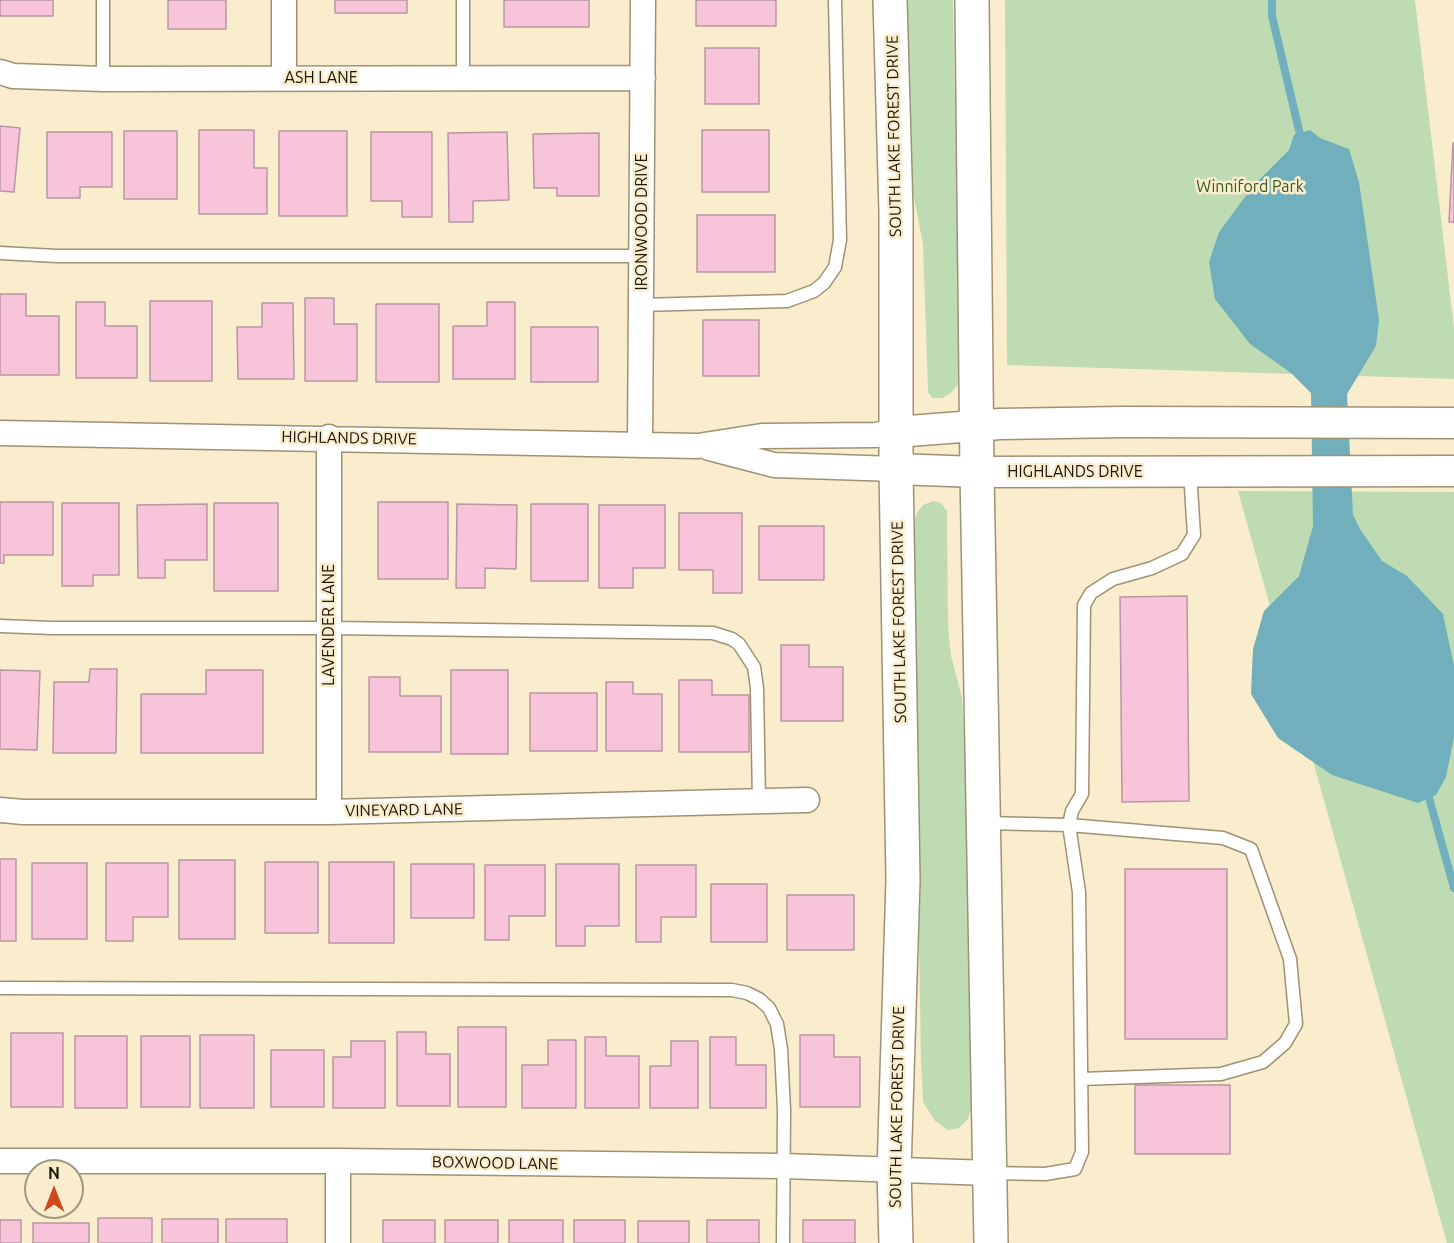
<!DOCTYPE html>
<style>
body{margin:0}
#map{position:relative;width:1454px;height:1243px;overflow:hidden;background:#faedcd;font-family:Ubuntu,sans-serif}
canvas{display:block}
.north{position:absolute;left:24px;top:1159px;width:60px;height:60px;box-sizing:border-box;background:#faedcd;border:2px solid #a0977f;border-radius:50%;rotate:0deg;font-size:16px;font-weight:700;line-height:24px;text-align:center;color:#1a160a}
.north::after{content:'';display:block;margin:auto;width:21px;height:27px;background:#d14820;clip-path:polygon(50% 0,100% 100%,50% 72%,0 100%)}
</style>
<div id="map">
<canvas width="1454" height="1243"></canvas>
<div class="north">N</div>
</div>
<script>
const c = document.querySelector('canvas').getContext('2d');
c.lineJoin = 'round';
function fillPath(path, color) { c.fillStyle = color; c.fill(path, 'evenodd'); }
const shape = rows => new Path2D(rows.map(r => 'M' + r).join(''));
function stroke(path, color, width, dash) { c.strokeStyle = color; c.lineWidth = width; c.lineCap = dash ? 'butt' : 'round'; c.setLineDash(dash || []); c.stroke(path); }
function write(font, color, halo, rows, align = 'center') {
  c.font = font + ' Ubuntu,sans-serif'; c.lineWidth = 5; c.setLineDash([]); c.textBaseline = 'middle'; c.strokeStyle = halo; c.fillStyle = color; for (const [text, x, y, turn = 0] of rows) {
    c.save(); c.translate(x, y); c.rotate((+turn || 0) * Math.PI / 180); c.textAlign = isNaN(turn) ? turn : align; if (halo) c.strokeText(text, 0, 0); c.fillText(text, 0, 0); c.restore();
  }
}
fillPath(shape([
 [902,0,953,0,960,365,958,384,952,392,943,398,932,398,928,392,923,244,907,162],
 [1005,0,1415,0,1454,328,1454,379,1007,365],
 [1238,491,1454,492,1454,1243,1447,1243],
 [933,501,941,503,947,511,948,625,951,656,962,697,966,775,971,1109,968,1119,959,1128,948,1130,935,1121,923,1102,921,1060,912,527,917,513,923,505]
]), '#bedbb3');
fillPath(shape([
 [1310,130,1320,138,1349,149,1359,182,1379,320,1376,346,1347,394,1353,515,1360,529,1382,561,1407,576,1443,614,1454,666,1454,737,1446,777,1436,795,1418,803,1332,775,1278,738,1251,694,1253,649,1264,611,1299,576,1313,526,1311,393,1291,373,1250,344,1215,299,1209,262,1219,232,1254,185,1289,150,1294,135]
]), '#71afbc');
stroke(shape([
 [1272,0,1272,16,1302,143],
 [1426,787,1454,888]
]), '#71afbc', 8);
const building = shape([
 [0,0,53,0,53,16,0,16,0,0],
 [168,0,226,0,226,29,168,29,168,0],
 [335,0,407,0,407,13,335,13,335,0],
 [504,0,589,0,589,27,504,27,504,0],
 [696,0,776,0,776,26,696,26,696,0],
 [705,48,759,48,759,104,705,104,705,48],
 [0,126,20,128,14,192,0,191,0,126],
 [199,130,254,130,254,168,267,168,267,214,199,214,199,130],
 [702,130,769,130,769,192,702,192,702,130],
 [124,131,177,131,177,199,124,199,124,131],
 [279,131,347,131,347,216,279,216,279,131],
 [47,132,112,132,112,187,80,187,80,198,47,198,47,132],
 [371,132,432,132,432,217,402,217,402,201,371,201,371,132],
 [507,132,509,200,473,201,473,222,449,222,448,133,507,132],
 [599,133,599,196,557,196,557,188,534,188,533,134,599,133],
 [1453,143,1454,143,1454,222,1449,222,1453,143],
 [697,215,775,215,775,272,697,272,697,215],
 [0,294,26,294,26,316,59,316,59,375,0,375,0,294],
 [305,298,334,298,334,324,357,324,357,381,305,381,305,298],
 [150,301,212,301,212,381,150,381,150,301],
 [76,302,105,302,105,326,137,326,137,378,76,378,76,302],
 [487,302,515,302,515,379,453,379,453,326,487,326,487,302],
 [262,303,293,303,294,379,238,379,237,327,262,327,262,303],
 [376,304,439,304,439,382,376,382,376,304],
 [703,320,759,320,759,376,703,376,703,320],
 [531,327,598,327,598,382,531,382,531,327],
 [0,502,53,502,53,555,4,555,4,563,0,563,0,502],
 [378,502,448,502,448,579,378,579,378,502],
 [62,503,119,503,119,575,93,575,93,586,62,586,62,503],
 [214,503,278,503,278,591,214,591,214,503],
 [207,504,207,560,165,560,165,578,138,578,137,505,207,504],
 [457,504,517,505,516,569,485,568,485,588,456,588,457,504],
 [531,504,588,504,588,581,531,581,531,504],
 [599,505,665,505,665,568,633,568,633,588,599,588,599,505],
 [679,513,742,513,742,593,713,593,713,570,679,570,679,513],
 [759,526,824,526,824,580,759,580,759,526],
 [1187,596,1189,801,1122,802,1120,597,1187,596],
 [781,645,809,645,809,667,843,667,843,721,781,721,781,645],
 [90,669,117,669,116,753,53,753,54,682,89,682,90,669],
 [0,670,40,671,37,750,0,749,0,670],
 [206,670,263,670,263,753,141,753,141,694,206,694,206,670],
 [451,670,508,670,508,754,451,754,451,670],
 [369,677,400,677,400,696,441,696,441,752,369,752,369,677],
 [679,680,712,680,712,695,749,695,749,752,679,752,679,680],
 [606,682,633,682,633,694,662,694,662,751,606,751,606,682],
 [530,693,597,693,597,751,530,751,530,693],
 [0,859,16,859,16,941,0,941,0,859],
 [179,860,235,860,235,939,179,939,179,860],
 [265,862,318,862,318,933,265,933,265,862],
 [329,862,394,862,394,943,329,943,329,862],
 [32,863,87,863,87,939,32,939,32,863],
 [106,863,168,863,168,917,133,917,133,941,106,941,106,863],
 [411,864,474,864,474,918,411,918,411,864],
 [556,864,619,864,619,926,585,926,585,946,556,946,556,864],
 [485,865,545,865,545,916,509,916,509,940,485,940,485,865],
 [636,865,696,865,696,917,661,917,661,942,636,942,636,865],
 [1125,869,1227,869,1227,1039,1125,1039,1125,869],
 [711,884,767,884,767,942,711,942,711,884],
 [787,895,854,895,854,950,787,950,787,895],
 [458,1027,506,1027,506,1107,458,1107,458,1027],
 [397,1032,426,1032,426,1054,450,1054,450,1106,397,1106,397,1032],
 [11,1033,63,1033,63,1107,11,1107,11,1033],
 [200,1035,254,1035,254,1108,200,1108,200,1035],
 [800,1035,834,1035,834,1057,860,1057,860,1107,800,1107,800,1035],
 [75,1036,127,1036,127,1108,75,1108,75,1036],
 [141,1036,190,1036,190,1107,141,1107,141,1036],
 [585,1037,606,1037,606,1056,639,1056,639,1108,585,1108,585,1037],
 [710,1037,736,1037,736,1065,766,1065,766,1108,710,1108,710,1037],
 [548,1040,576,1040,576,1108,522,1108,522,1065,548,1065,548,1040],
 [351,1041,385,1041,385,1108,333,1108,333,1057,351,1057,351,1041],
 [671,1041,698,1041,698,1108,650,1108,650,1066,671,1066,671,1041],
 [271,1050,324,1050,324,1107,271,1107,271,1050],
 [1135,1085,1230,1085,1230,1154,1135,1154,1135,1085],
 [98,1218,152,1218,152,1243,98,1243,98,1218],
 [162,1219,218,1219,218,1243,162,1243,162,1219],
 [226,1219,287,1219,287,1243,226,1243,226,1219],
 [0,1220,21,1220,21,1243,0,1243,0,1220],
 [383,1220,435,1220,435,1243,383,1243,383,1220],
 [445,1220,498,1220,498,1243,445,1243,445,1220],
 [509,1220,563,1220,563,1243,509,1243,509,1220],
 [574,1220,625,1220,625,1243,574,1243,574,1220],
 [707,1220,759,1220,759,1243,707,1243,707,1220],
 [803,1220,855,1220,855,1243,803,1243,803,1220],
 [638,1221,689,1221,689,1243,638,1243,638,1221],
 [33,1223,89,1223,89,1243,33,1243,33,1223]
]);
fillPath(building, '#f8c4d9');
stroke(building, '#b896a4', 1.5);
const service = shape([
 [463,77,463,0],
 [103,79,103,0],
 [0,253,57,256,641,256],
 [641,305,787,301,814,291,824,283,835,267,840,240,835,0],
 [0,626,52,628,329,628,713,633,732,639,739,644,754,667,757,688,759,802],
 [985,823,1069,825,1072,811,1082,794,1084,605,1091,593,1113,579,1152,568,1182,554,1194,535,1190,472],
 [0,988,732,990,747,993,759,999,769,1008,777,1024,781,1049,784,1110,783,1243],
 [991,1173,1045,1174,1075,1169,1082,1152,1079,892,1069,825,1223,838,1251,849,1290,959,1296,1024,1285,1043,1263,1062,1221,1074,1081,1079]
]);
const minor = shape([
 [284,0,284,78],
 [0,72,13,76,103,79,643,78],
 [0,433,698,446,762,436,875,435,896,432],
 [329,437,329,812],
 [640,445,643,0],
 [709,448,774,465,896,469],
 [0,810,23,812,329,812,807,800],
 [0,1161,338,1161,783,1166,990,1173],
 [338,1161,338,1243]
]);
const tertiary = shape([
 [896,432,1000,424,1124,422,1454,423],
 [896,469,977,472,1454,471]
]);
const secondary = shape([
 [890,0,896,212,896,469,903,880,894,1171,896,1243],
 [972,0,977,472,991,1243]
]);
stroke(service, '#9e9274', 15);
stroke(minor, '#9e9274', 27);
stroke(tertiary, '#9e9274', 33);
stroke(secondary, '#9e9274', 36);
stroke(service, '#fff', 12);
stroke(minor, '#fff', 24);
stroke(tertiary, '#fff', 30);
stroke(secondary, '#fff', 33);
write('16px', '#1a160a', '#faedcd', [
 ["ASH LANE",321,78],
 ["SOUTH LAKE FOREST DRIVE",894,136,-91],
 ["IRONWOOD DRIVE",642,222,-90],
 ["HIGHLANDS DRIVE",349,438,1],
 ["HIGHLANDS DRIVE",1075,472],
 ["SOUTH LAKE FOREST DRIVE",899,622,-91],
 ["LAVENDER LANE",329,625,-90],
 ["VINEYARD LANE",404,810,-1],
 ["SOUTH LAKE FOREST DRIVE",897,1107,-89],
 ["BOXWOOD LANE",495,1163,1]
]);
write('16px', '#325a22', '#faedcd', [
 ["Winniford Park",1250,187]
]);
</script>
